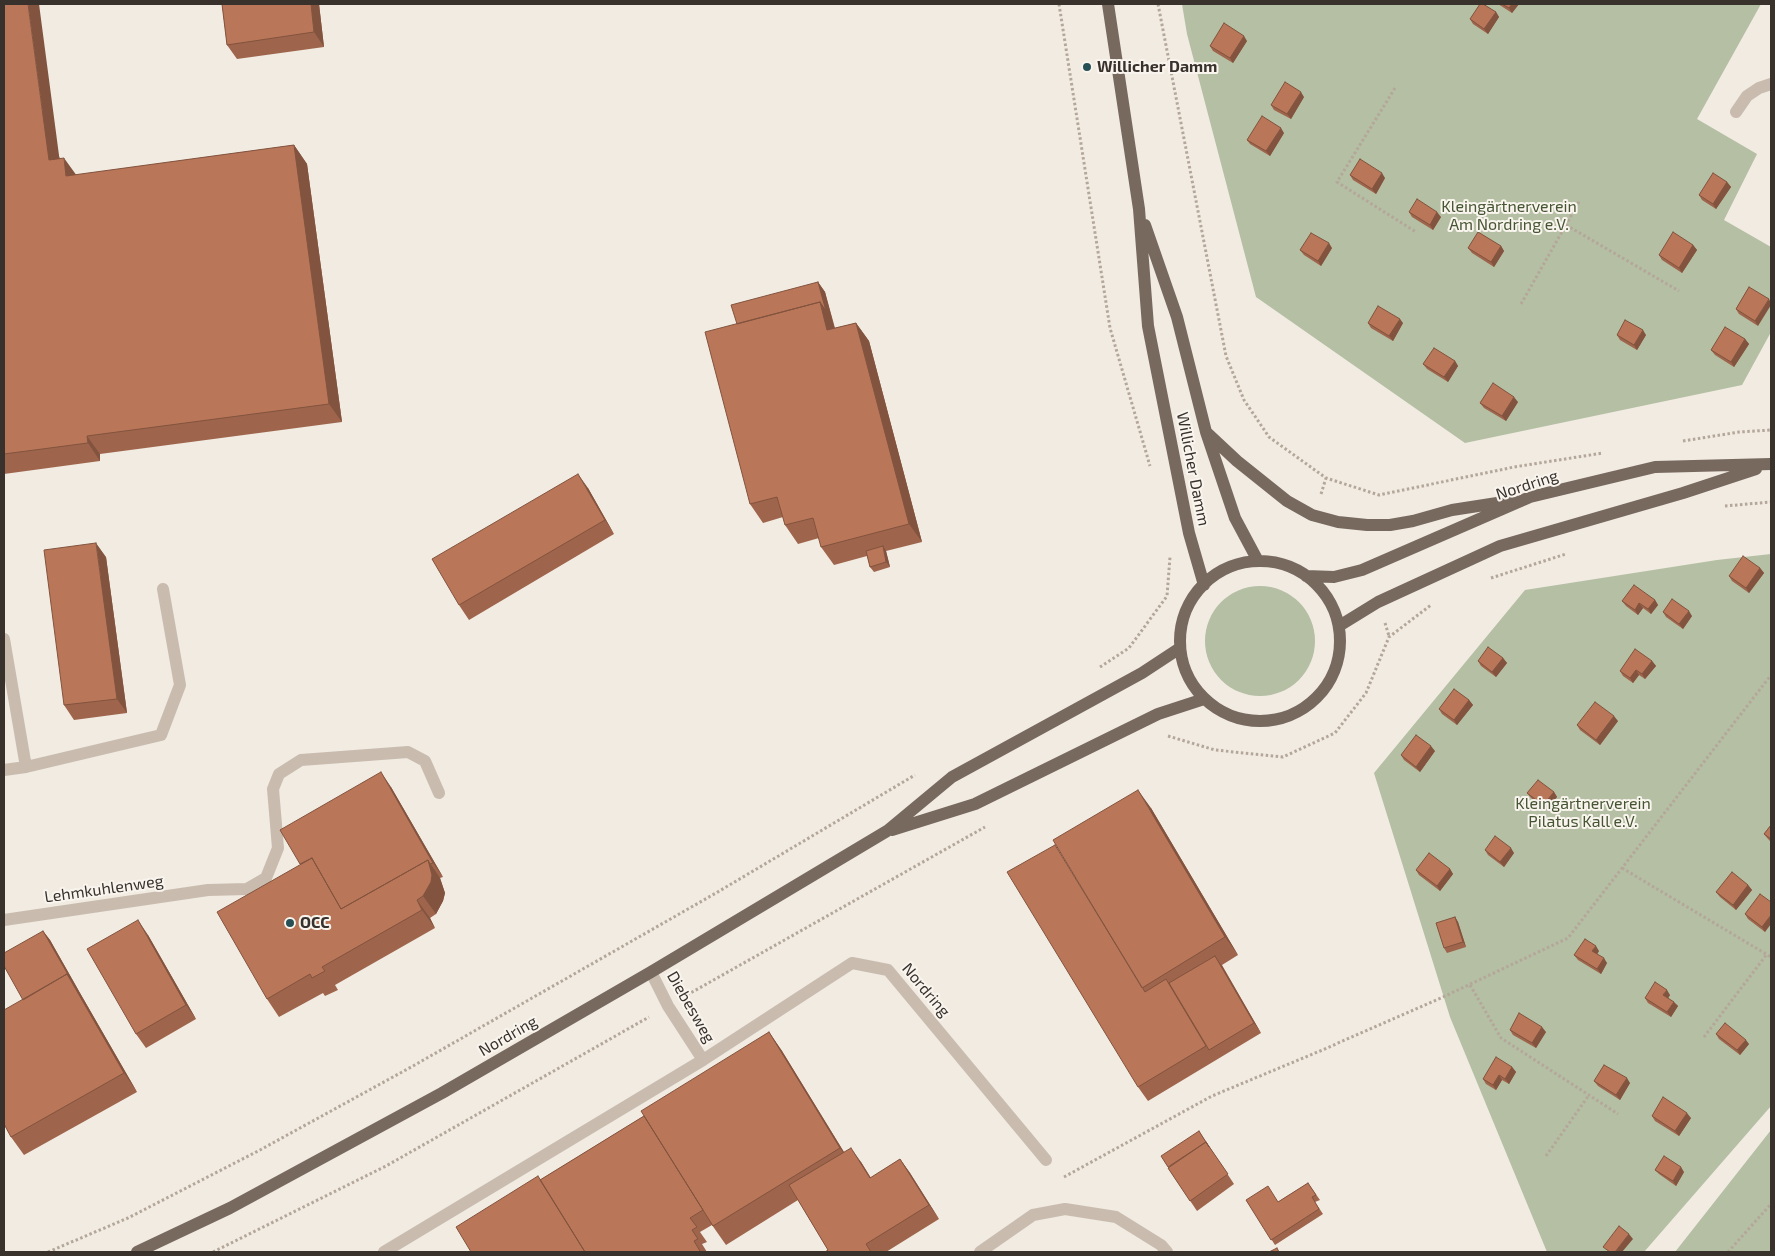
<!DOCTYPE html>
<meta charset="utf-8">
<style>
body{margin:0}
#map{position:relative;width:1775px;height:1256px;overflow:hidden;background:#f1ebe2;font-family:"Exo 2",sans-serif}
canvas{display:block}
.frame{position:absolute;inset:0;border:5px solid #38312c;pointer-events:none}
</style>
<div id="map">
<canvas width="1775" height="1256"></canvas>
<div class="frame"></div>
</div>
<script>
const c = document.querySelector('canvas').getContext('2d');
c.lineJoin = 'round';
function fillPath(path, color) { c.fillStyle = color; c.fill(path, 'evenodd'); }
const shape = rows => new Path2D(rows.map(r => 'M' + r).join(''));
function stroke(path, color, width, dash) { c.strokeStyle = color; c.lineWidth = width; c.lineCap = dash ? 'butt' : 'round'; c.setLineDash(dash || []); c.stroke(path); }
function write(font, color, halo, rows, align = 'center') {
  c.font = font + ' "Exo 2",sans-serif'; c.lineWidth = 4; c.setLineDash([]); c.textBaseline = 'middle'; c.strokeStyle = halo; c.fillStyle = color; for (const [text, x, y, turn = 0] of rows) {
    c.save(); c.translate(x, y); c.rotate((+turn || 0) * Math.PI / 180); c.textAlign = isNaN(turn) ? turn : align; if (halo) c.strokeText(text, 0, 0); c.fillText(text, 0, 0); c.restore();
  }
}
fillPath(shape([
 [1182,4,1761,4,1697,119,1757,154,1724,220,1771,247,1771,332,1742,385,1465,443,1256,297,1187,34],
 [1771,554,1771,1106,1644,1252,1547,1252,1450,1017,1374,773,1525,590,1717,560],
 '1205 641a55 55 0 1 1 110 0a55 55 0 1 1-110 0Z',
 [1771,1130,1771,1252,1675,1252]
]), '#b4bfa3');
stroke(shape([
 [1059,4,1110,328,1150,466],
 [1158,4,1226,356,1244,400,1269,437,1326,478,1379,495,1514,467,1603,453],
 [1395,88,1337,182,1416,232],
 [1566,225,1679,291],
 [1521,304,1580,200],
 [1683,441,1739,432,1771,430],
 [1321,494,1326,478],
 [1725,506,1771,502],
 [1491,578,1566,554],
 [1385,623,1389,636],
 [1100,667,1129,648,1167,596,1170,557],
 [1168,736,1215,750,1283,757,1335,733,1366,693,1389,637,1431,605],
 [1622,868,1771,957],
 [1470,985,1501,1038,1618,1114],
 [687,995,985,827],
 [1704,1037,1767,954],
 [1546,1156,1589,1095],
 [1064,1177,1212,1096,1320,1051,1443,997,1568,938,1771,675],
 [48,1252,128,1218,260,1150,413,1066,716,893,915,775],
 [213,1252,386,1166,649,1017],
 [1728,1252,1771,1204]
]), '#b4a799', 3, [2.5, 2.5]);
stroke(shape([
 [1736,112,1747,96,1759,88,1771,84],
 [4,639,26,767],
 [4,770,26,767,161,735,180,685,163,589],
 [4,920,208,890,247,889,266,878,278,848,273,789,279,774,301,760,408,752,425,761,439,793],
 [651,972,668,1006,703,1060],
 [384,1252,703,1060,852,963,888,970,1046,1160],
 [980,1252,1033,1215,1065,1209,1116,1217,1161,1245,1167,1252]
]), '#c9bcaf', 12);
stroke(shape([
 [1108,4,1139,209,1148,326,1189,533,1204,585],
 [1145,225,1177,317,1206,432,1235,518,1258,561],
 [1207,433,1237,461,1287,501,1312,515,1338,522,1367,525,1390,525,1413,521,1452,510,1510,501],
 '1180 641a80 80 0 1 1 160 0a80 80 0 1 1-160 0Z',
 [1306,576,1334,577,1362,570,1530,497,1655,467,1771,464],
 [1339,626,1378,602,1500,546,1683,493,1756,469],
 [892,830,975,804,1158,714,1204,699],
 [137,1252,230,1208,442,1093,651,972,887,831,952,777,1142,673,1180,648]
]), '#78695f', 12);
fillPath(shape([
 [4,4,60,159,76,175,294,145,307,164,342,422,100,454,100,461,4,474],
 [222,4,319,4,324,47,237,59,227,45],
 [1498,4,1519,4,1512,13],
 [1496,12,1499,17,1488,34,1473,24,1470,19],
 [1247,41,1233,63,1213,51,1210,46],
 [1304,97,1291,119,1274,110,1271,105],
 [1284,133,1270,156,1250,144,1247,140],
 [1350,175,1385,178,1376,194,1353,180],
 [1727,182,1731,187,1716,209,1702,200,1699,195],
 [1409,212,1441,217,1433,230,1412,217],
 [1693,245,1697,250,1682,273,1662,260,1659,255],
 [1501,246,1504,251,1494,267,1472,253,1468,248],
 [1332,248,1321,266,1304,255,1300,250],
 [818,282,825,292,835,328,856,323,869,341,922,542,886,551,890,567,874,572,870,567,867,556,834,565,821,547,819,538,798,544,785,525,783,517,763,523,750,504,737,324],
 [1749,287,1758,326,1739,314,1736,309],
 [1368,323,1403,323,1393,341,1371,328],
 [1617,335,1646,335,1637,350,1620,340],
 [1745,339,1749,344,1734,367,1715,355,1711,350],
 [1455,361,1458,366,1448,382,1427,369,1423,364],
 [1518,402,1506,421,1484,408,1480,403],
 [588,488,614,534,469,620,459,605],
 [106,557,127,713,74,720,64,705],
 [1760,568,1764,573,1749,593,1732,581,1729,576],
 [1655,600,1658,605,1651,614,1643,608,1638,615,1626,606,1622,601],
 [1663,612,1692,616,1683,629,1666,617],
 [1503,658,1507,663,1496,677,1481,666,1478,661],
 [1652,661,1656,666,1645,679,1639,675,1633,683,1623,676,1620,671],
 [1469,700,1473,705,1457,725,1442,714,1439,709],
 [1618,721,1600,745,1580,730,1577,725],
 [1435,751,1420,772,1404,760,1401,755],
 [391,787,443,877,440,878,445,893,443,901,436,914,430,918,435,928,335,985,338,990,325,996,323,993,279,1017,267,999,300,864],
 [1554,792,1557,797,1546,810,1531,798,1527,793],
 [1151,808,1238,955,1222,965,1261,1033,1148,1101,1138,1087],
 [1771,825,1771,842,1768,839,1764,834],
 [1485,850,1514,853,1504,867,1488,855],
 [1450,869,1453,874,1440,891,1419,875,1416,870],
 [1748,885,1752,890,1736,910,1720,897,1716,892],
 [1771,902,1765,932,1748,919,1745,914],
 [1455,917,1458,922,1466,947,1447,953,1444,948],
 [43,931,50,940,80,993,137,1092,24,1155,11,1137,23,1000],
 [148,935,196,1019,146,1048,136,1034],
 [1599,951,1597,954,1607,963,1601,974,1578,960,1574,955],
 [1670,995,1668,998,1678,1006,1671,1017,1648,1003,1645,998],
 [1510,1030,1546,1032,1536,1048,1513,1035],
 [769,1032,782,1051,844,1152,861,1162,871,1178,900,1159,910,1173,939,1219,886,1252,825,1252,828,1250,798,1200,726,1245,712,1225,700,1232,707,1242,702,1244,707,1252,471,1252,540,1180,644,1116],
 [1716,1034,1749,1044,1740,1055,1719,1039],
 [1512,1067,1516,1072,1509,1084,1502,1080,1496,1090,1486,1084,1483,1079],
 [1594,1081,1630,1083,1620,1100,1598,1086],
 [1652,1116,1691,1118,1679,1136,1655,1121],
 [1199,1131,1234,1184,1197,1211,1168,1168],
 [1655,1170,1684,1172,1676,1186,1659,1174],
 [1308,1183,1320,1200,1315,1202,1323,1214,1275,1245,1246,1200,1278,1202]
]), '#9f654c');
fillPath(shape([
 [28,4,39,4,62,178,49,160],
 [311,4,319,4,324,47,314,32],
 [1512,4,1519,4,1512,13,1509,8],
 [1496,12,1499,17,1488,34,1484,29],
 [1244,36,1247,41,1233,63,1230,58],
 [1301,92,1304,97,1291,119,1287,114],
 [1281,128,1284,133,1270,156,1266,151],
 [294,145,307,164,342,422,329,404],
 [64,158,77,176,66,176],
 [1382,173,1385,178,1376,194,1372,189],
 [1727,182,1731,187,1716,209,1713,204],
 [1437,212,1441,217,1433,230,1430,225],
 [1329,243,1332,248,1321,266,1318,261],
 [1693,245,1697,250,1682,273,1679,268],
 [1501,246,1504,251,1494,267,1491,262],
 [818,282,825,292,840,349,827,330,820,302],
 [1769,299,1771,303,1771,305,1758,326,1755,321],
 [1400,319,1403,323,1393,341,1389,336],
 [856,323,869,341,922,542,909,524],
 [1643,330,1646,335,1637,350,1634,345],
 [1745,339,1749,344,1734,367,1731,362],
 [1455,361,1458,366,1448,382,1444,377],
 [1514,397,1518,402,1506,421,1502,416],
 [87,436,100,454,100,461,88,443],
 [578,474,588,488,614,534,605,520],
 [96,543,106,557,127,713,117,699],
 [883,546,886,551,890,567,886,562],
 [1760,568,1764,573,1749,593,1746,588],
 [1655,600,1658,605,1651,614,1648,609],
 [1639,603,1643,608,1638,615,1635,610],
 [1689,611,1692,616,1683,629,1679,624],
 [1503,658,1507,663,1496,677,1492,672],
 [1652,661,1656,666,1645,679,1642,674],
 [1636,670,1639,675,1633,683,1630,678],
 [1469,700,1473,705,1457,725,1454,720],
 [1614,716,1618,721,1600,745,1596,740],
 [1431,746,1435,751,1420,772,1416,767],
 [381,772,391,787,443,877,433,863],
 [1138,790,1151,808,1238,955,1225,937],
 [1554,792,1557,797,1546,810,1543,805],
 [1511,848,1514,853,1504,867,1500,862],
 [428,860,440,878,445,893,443,901,436,914,423,896],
 [1450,869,1453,874,1440,891,1437,886],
 [1748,885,1752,890,1736,910,1733,905],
 [417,900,430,918,435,928,422,910],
 [1771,915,1771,924,1765,932,1762,927],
 [1455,917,1458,922,1466,947,1463,942],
 [138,920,148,935,196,1019,186,1005],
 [43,931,50,940,80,993,137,1092,124,1073],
 [1596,946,1599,951,1596,956,1592,951],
 [1215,956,1222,966,1261,1033,1254,1023],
 [1604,958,1607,963,1601,974,1597,969],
 [1667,990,1670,995,1667,1000,1663,995],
 [1674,1002,1678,1006,1671,1017,1667,1012],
 [1542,1027,1546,1032,1536,1048,1532,1043],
 [769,1032,782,1051,853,1167,840,1148],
 [1746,1040,1749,1044,1740,1055,1737,1050],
 [1512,1067,1516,1072,1509,1084,1505,1079],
 [1499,1075,1502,1080,1496,1090,1493,1085],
 [1627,1078,1630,1083,1620,1100,1616,1095],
 [1687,1113,1691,1118,1679,1136,1675,1131],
 [851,1148,861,1162,880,1193,870,1178],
 [900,1159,910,1173,939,1219,929,1205],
 [1681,1167,1684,1172,1676,1186,1673,1181],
 [1629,1234,1633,1239,1622,1252,1615,1252]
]), '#82533e');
const building = shape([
 [4,4,28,4,49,160,64,158,66,176,294,145,329,404,87,436,88,443,4,454,4,4],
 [222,4,311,4,314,32,227,45,222,4],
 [1480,4,1483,4,1496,12,1484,29,1470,19,1480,4],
 [1502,4,1512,4,1509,8,1502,4],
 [1224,23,1244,36,1230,58,1210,46,1224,23],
 [1285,82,1301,92,1287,114,1271,105,1285,82],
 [1262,116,1281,128,1266,151,1247,140,1262,116],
 [1360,159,1382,173,1372,189,1350,175,1360,159],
 [1713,173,1727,182,1713,204,1699,195,1713,173],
 [1417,199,1437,212,1430,225,1409,212,1417,199],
 [1478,232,1501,246,1491,262,1468,248,1478,232],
 [1673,232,1693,245,1679,268,1659,255,1673,232],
 [1311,233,1329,243,1318,261,1300,250,1311,233],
 [818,282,826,311,820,302,737,324,731,305,818,282],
 [1749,287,1769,299,1755,321,1736,309,1749,287],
 [820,302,827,330,856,323,909,524,821,547,813,518,785,525,777,497,750,504,705,332,820,302],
 [1378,306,1400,319,1389,336,1368,323,1378,306],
 [1625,320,1643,330,1634,345,1617,335,1625,320],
 [1725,327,1745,339,1731,362,1711,350,1725,327],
 [1434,348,1455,361,1444,377,1423,364,1434,348],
 [1493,383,1514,397,1502,416,1480,403,1493,383],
 [578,474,605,520,459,605,432,559,578,474],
 [96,543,117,699,64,705,44,550,96,543],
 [883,546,886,562,870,567,866,551,883,546],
 [1743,556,1760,568,1746,588,1729,576,1743,556],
 [1634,585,1655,600,1648,609,1639,603,1635,610,1622,601,1634,585],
 [1672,599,1689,611,1679,624,1663,612,1672,599],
 [1488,647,1503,658,1492,672,1478,661,1488,647],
 [1635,649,1652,661,1642,674,1636,670,1630,678,1620,671,1635,649],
 [1454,689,1469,700,1454,720,1439,709,1454,689],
 [1595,702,1614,716,1596,740,1577,725,1595,702],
 [1416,735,1431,746,1416,767,1401,755,1416,735],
 [381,772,433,863,430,864,428,860,341,909,312,858,300,864,280,830,381,772],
 [1538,780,1554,792,1543,805,1527,793,1538,780],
 [1138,790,1225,937,1142,988,1053,840,1138,790],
 [1771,825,1771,839,1764,834,1771,825],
 [1495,836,1511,848,1500,862,1485,850,1495,836],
 [1055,845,1145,992,1166,979,1206,1046,1138,1087,1007,872,1055,845],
 [1429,853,1450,869,1437,886,1416,870,1429,853],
 [312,858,341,909,428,860,432,875,431,882,423,896,417,900,422,910,322,967,325,971,312,978,310,974,267,999,217,912,312,858],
 [1732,872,1748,885,1733,905,1716,892,1732,872],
 [1760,894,1771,902,1771,915,1762,927,1745,914,1760,894],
 [1455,917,1463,942,1444,948,1436,923,1455,917],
 [138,920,186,1005,136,1034,87,949,138,920],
 [43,931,70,978,67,974,23,1000,4,966,4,953,43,931],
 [1585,939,1596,946,1592,951,1604,958,1597,969,1574,955,1585,939],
 [1215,956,1254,1023,1209,1050,1169,983,1215,956],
 [67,974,124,1073,11,1137,4,1124,4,1010,67,974],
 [1655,982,1667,990,1663,995,1674,1002,1667,1012,1645,998,1655,982],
 [1519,1013,1542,1027,1532,1043,1510,1030,1519,1013],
 [1725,1023,1746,1040,1737,1050,1716,1034,1725,1023],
 [769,1032,840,1148,713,1226,641,1111,769,1032],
 [1496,1057,1512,1067,1505,1079,1499,1075,1493,1085,1483,1079,1496,1057],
 [1604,1065,1627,1078,1616,1095,1594,1081,1604,1065],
 [1663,1097,1687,1113,1675,1131,1652,1116,1663,1097],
 [644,1116,703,1210,690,1218,697,1227,692,1230,698,1239,694,1241,700,1251,698,1252,585,1252,540,1180,644,1116],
 [1199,1131,1209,1147,1206,1142,1168,1167,1161,1156,1199,1131],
 [1206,1142,1228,1174,1190,1201,1168,1168,1206,1142],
 [851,1148,870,1178,900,1159,929,1205,866,1244,871,1252,825,1252,828,1250,789,1185,851,1148],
 [1664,1156,1681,1167,1673,1181,1655,1170,1664,1156],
 [538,1176,585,1252,471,1252,456,1227,538,1176],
 [1308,1183,1316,1195,1312,1197,1319,1209,1271,1240,1246,1200,1268,1186,1278,1202,1308,1183],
 [1619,1226,1629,1234,1615,1252,1610,1252,1603,1247,1619,1226],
 [1277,1248,1279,1252,1269,1252,1277,1248]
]);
fillPath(building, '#b97658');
stroke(building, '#82533e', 1);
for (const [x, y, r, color] of [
 [1087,67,5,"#264f56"],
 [290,923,5,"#264f56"]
]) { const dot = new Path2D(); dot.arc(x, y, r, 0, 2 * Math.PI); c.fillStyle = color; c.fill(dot); stroke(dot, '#f9f5ee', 2); }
write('bold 16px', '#38312c', '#f9f5ee', [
 ["Willicher Damm",1097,67],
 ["OCC",300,923]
], 'left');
write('16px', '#455432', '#f9f5ee', [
 ["Kleingärtnerverein",1509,207],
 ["Am Nordring e.V.",1509,225],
 ["Kleingärtnerverein",1583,804],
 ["Pilatus Kall e.V.",1583,822]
]);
write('16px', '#38312c', '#f9f5ee', [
 ["Willicher Damm",1193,469,79],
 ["Nordring",1527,485,-18],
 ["Lehmkuhlenweg",104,889,-8],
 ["Nordring",926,990,50],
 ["Diebesweg",691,1007,60],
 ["Nordring",508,1036,-30]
]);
</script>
